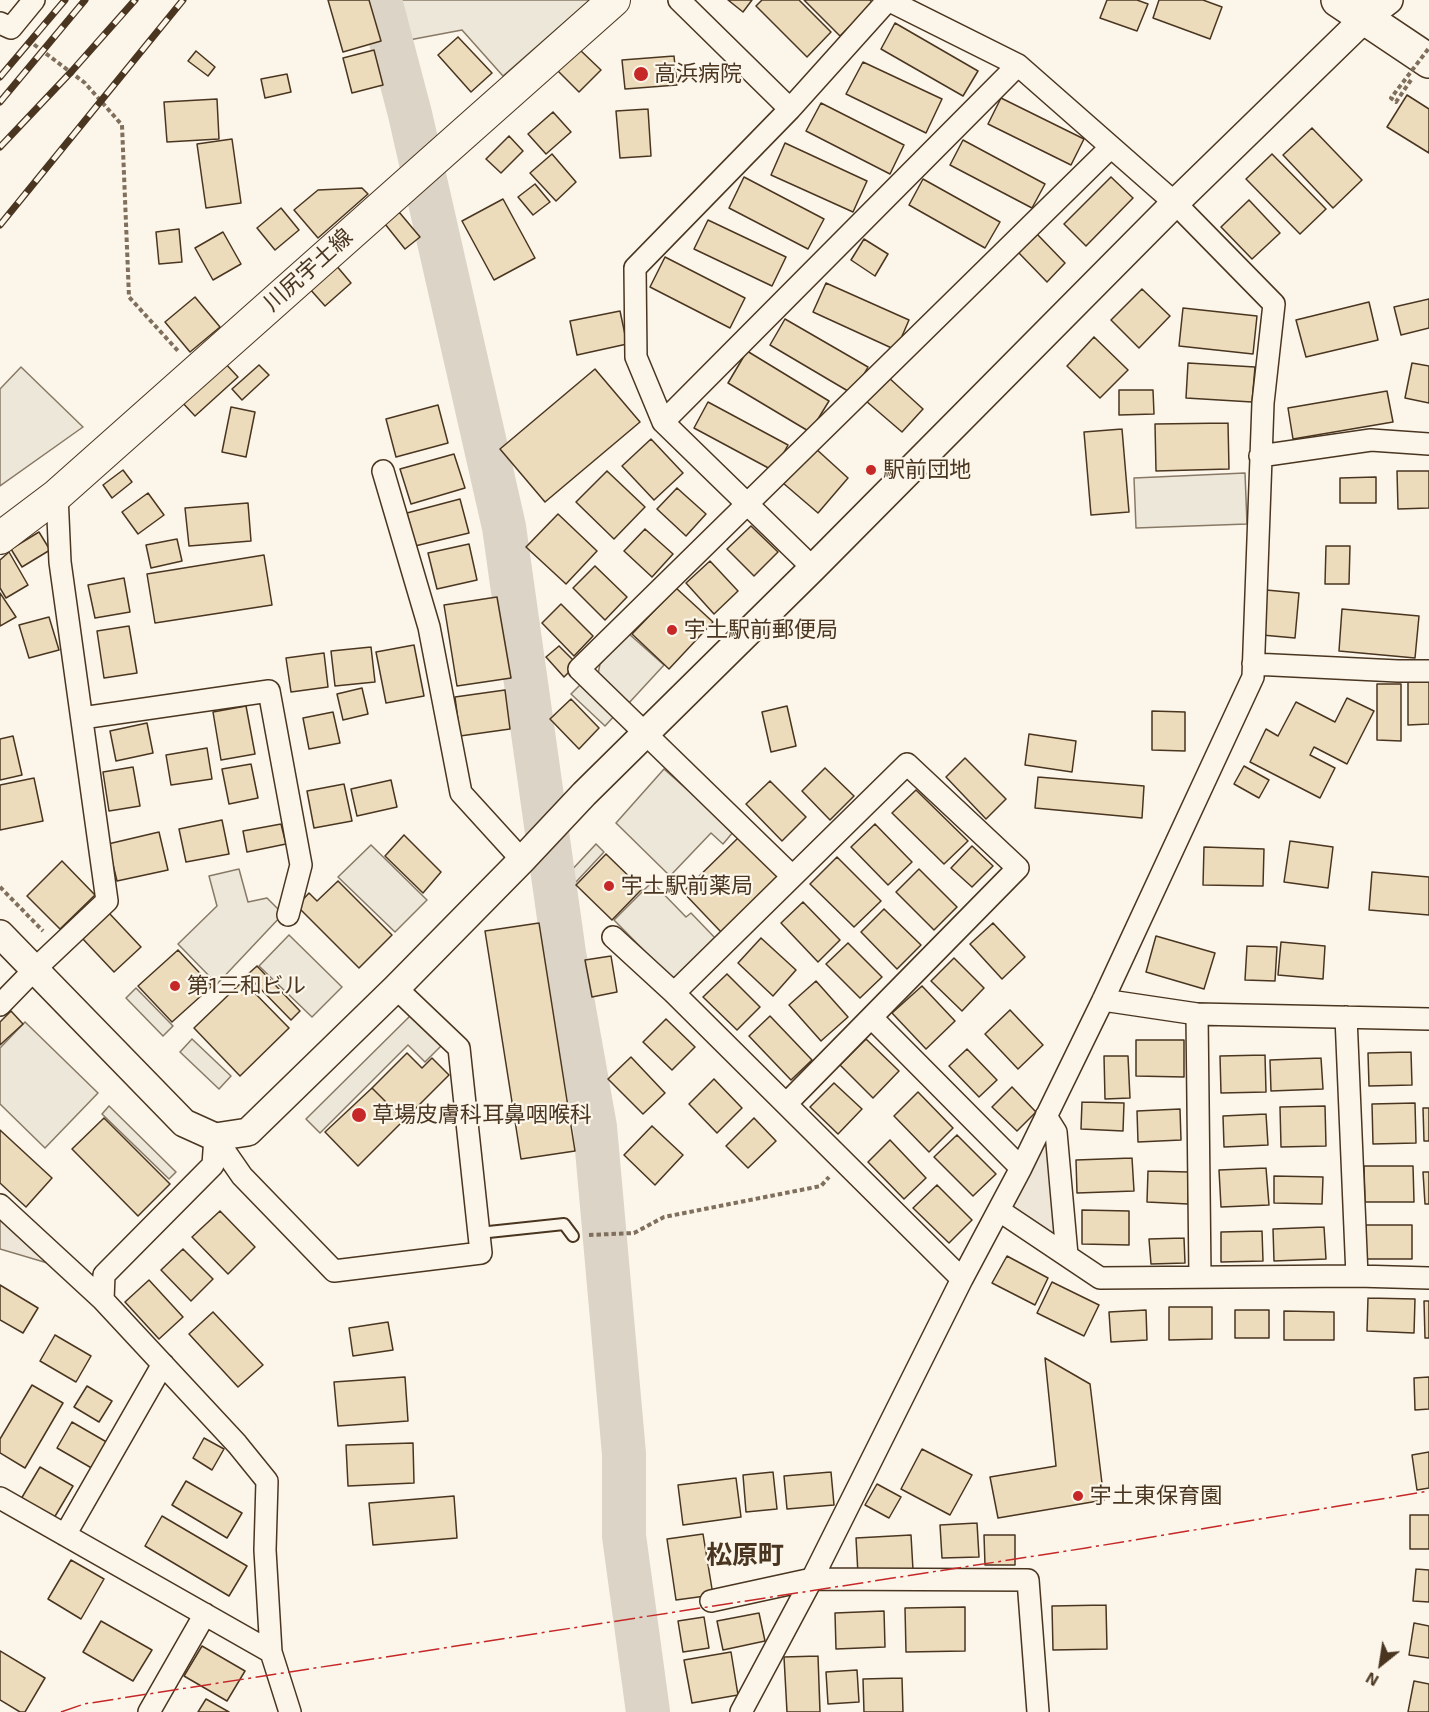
<!DOCTYPE html>
<meta charset="utf-8">
<style>
body{margin:0}
#map{position:relative;width:1429px;height:1712px;overflow:hidden;background:#fbf6e9;font-family:"Exo 2",sans-serif}
canvas{display:block}
.north{position:absolute;left:1351px;top:1634px;width:60px;height:60px;-webkit-text-stroke:4px #fbf6e9;paint-order:stroke;rotate:210deg;font-size:16px;font-weight:700;line-height:24px;text-align:center;color:#4a3520}
.north::after{content:'';display:block;margin:auto;width:21px;height:27px;background:#4a3520;clip-path:polygon(50% 0,100% 100%,50% 72%,0 100%)}
</style>
<div id="map">
<canvas width="1429" height="1712"></canvas>
<div class="north">N</div>
</div>
<script>
const c = document.querySelector('canvas').getContext('2d');
c.lineJoin = 'round';
function fillPath(path, color) { c.fillStyle = color; c.fill(path, 'evenodd'); }
const shape = rows => new Path2D(rows.map(r => 'M' + r).join(''));
function stroke(path, color, width, dash) { c.strokeStyle = color; c.lineWidth = width; c.lineCap = dash ? 'butt' : 'round'; c.setLineDash(dash || []); c.stroke(path); }
function write(font, color, halo, rows, align = 'center') {
  c.font = font + ' "Exo 2","Noto Sans JP",sans-serif'; c.lineWidth = 4.5; c.setLineDash([]); c.textBaseline = 'middle'; c.strokeStyle = halo; c.fillStyle = color; for (const [text, x, y, turn = 0] of rows) {
    c.save(); c.translate(x, y); c.rotate((+turn || 0) * Math.PI / 180); c.textAlign = isNaN(turn) ? turn : align; if (halo) c.strokeText(text, 0, 0); c.fillText(text, 0, 0); c.restore();
  }
}
const green = shape([
 [1046,1116,1067,1255,1000,1211,1046,1116],
 [0,1205,71,1270,0,1249,0,1205]
]);
fillPath(green, '#ede6d9');
stroke(green, '#887966', 1.5);
const parking = shape([
 [401,0,590,0,503,76,462,30,409,40,401,0],
 [21,367,83,427,0,486,0,389,21,367],
 [1245,473,1247,524,1136,528,1134,478,1245,473],
 [628,633,664,665,628,704,598,674,600,664,628,633],
 [584,681,617,713,605,726,571,694,584,681],
 [664,769,734,831,723,844,711,833,670,876,616,823,664,769],
 [596,844,604,852,576,882,568,874,596,844],
 [371,845,427,900,395,932,338,877,371,845],
 [239,869,248,902,267,898,283,914,217,984,178,944,217,906,209,876,239,869],
 [652,882,686,917,691,913,718,941,676,983,614,920,652,882],
 [289,935,342,987,312,1017,259,966,289,935],
 [136,988,173,1026,163,1036,126,998,136,988],
 [410,1016,441,1046,425,1062,408,1045,320,1133,306,1119,410,1016],
 [25,1022,98,1093,45,1148,0,1104,0,1048,25,1022],
 [192,1039,231,1076,219,1089,180,1052,192,1039],
 [109,1106,176,1172,169,1179,102,1114,109,1106]
]);
fillPath(parking, '#ede7d9');
stroke(parking, '#887966', 1.5);
stroke(shape([
 [380,0,410,114,504,527,564,953,595,1127,624,1454,624,1536,648,1712]
]), '#dcd4c6', 44);
const building = shape([
 [328,0,369,0,381,41,343,52,328,0],
 [728,0,752,0,743,12,728,0],
 [762,0,799,0,831,32,807,57,756,6,762,0],
 [804,0,870,0,873,3,840,36,804,0],
 [1107,0,1137,0,1148,4,1137,31,1100,18,1107,0],
 [1159,0,1203,0,1222,7,1210,39,1153,18,1159,0],
 [895,23,978,71,963,96,881,49,895,23],
 [458,37,492,73,471,92,438,55,458,37],
 [579,49,601,70,579,92,557,70,579,49],
 [374,50,383,85,352,93,343,58,374,50],
 [196,51,215,67,208,76,188,61,196,51],
 [674,56,677,85,625,89,622,60,674,56],
 [863,62,942,99,926,133,846,94,863,62],
 [287,74,291,92,265,98,261,79,287,74],
 [1407,95,1429,109,1429,153,1387,127,1407,95],
 [1001,98,1084,139,1071,165,988,124,1001,98],
 [217,99,219,139,167,142,164,102,217,99],
 [821,103,904,145,890,174,806,131,821,103],
 [648,109,651,156,620,158,616,111,648,109],
 [553,112,571,132,546,154,528,134,553,112],
 [1312,128,1362,180,1333,208,1283,155,1312,128],
 [509,136,523,151,501,173,486,159,509,136],
 [232,139,241,203,206,208,197,144,232,139],
 [963,140,1045,184,1032,208,950,165,963,140],
 [785,143,867,181,853,212,771,175,785,143],
 [552,154,576,182,556,201,530,173,552,154],
 [1272,154,1326,209,1300,234,1246,179,1272,154],
 [744,177,824,219,808,249,729,208,744,177],
 [1111,177,1133,198,1086,246,1064,224,1111,177],
 [923,179,1000,222,985,248,909,205,923,179],
 [535,184,550,202,533,215,518,197,535,184],
 [362,188,368,194,318,238,294,210,318,190,362,188],
 [503,199,535,258,494,280,462,221,503,199],
 [1249,200,1280,233,1252,259,1221,227,1249,200],
 [281,208,299,230,275,250,257,228,281,208],
 [399,212,420,237,405,249,385,224,399,212],
 [708,220,786,257,772,286,694,249,708,220],
 [179,229,182,262,159,264,156,232,179,229],
 [223,232,241,264,213,280,195,248,223,232],
 [1036,233,1065,263,1047,282,1017,251,1036,233],
 [864,239,888,254,875,276,851,260,864,239],
 [665,257,745,298,730,328,650,287,665,257],
 [335,264,351,283,325,306,309,288,335,264],
 [826,283,909,320,896,350,813,312,826,283],
 [1142,289,1170,316,1139,348,1111,320,1142,289],
 [195,297,220,327,190,352,165,322,195,297],
 [1429,299,1429,328,1401,335,1394,307,1429,299],
 [1369,302,1378,340,1306,357,1296,320,1369,302],
 [1183,308,1257,316,1253,354,1179,346,1183,308],
 [620,311,627,344,577,355,570,321,620,311],
 [785,319,868,367,853,394,770,345,785,319],
 [1094,337,1128,370,1100,398,1067,366,1094,337],
 [747,351,829,401,810,432,728,383,747,351],
 [223,361,238,377,195,416,180,400,223,361],
 [1188,363,1255,367,1252,402,1186,398,1188,363],
 [1412,363,1429,366,1429,403,1405,398,1412,363],
 [259,365,269,375,242,400,232,389,259,365],
 [595,369,640,422,545,502,500,449,595,369],
 [888,377,923,409,902,432,866,401,888,377],
 [1119,390,1153,390,1154,414,1119,415,1119,390],
 [1387,391,1393,422,1293,439,1288,408,1387,391],
 [708,402,788,445,774,471,694,428,708,402],
 [438,405,448,443,396,457,386,419,438,405],
 [231,407,255,412,246,457,222,452,231,407],
 [1228,423,1229,469,1156,471,1155,424,1228,423],
 [1122,429,1129,512,1091,515,1084,432,1122,429],
 [651,439,683,473,654,500,622,466,651,439],
 [815,448,848,478,818,513,783,483,815,448],
 [454,454,465,488,411,504,400,469,454,454],
 [123,470,132,482,112,498,103,485,123,470],
 [607,471,645,507,614,539,576,502,607,471],
 [1397,471,1429,471,1429,508,1398,509,1397,471],
 [1376,477,1376,503,1340,503,1340,478,1376,477],
 [677,488,706,514,686,536,657,509,677,488],
 [148,493,164,515,138,534,122,512,148,493],
 [460,499,469,533,415,546,407,513,460,499],
 [248,503,251,541,189,546,185,508,248,503],
 [558,514,597,551,566,584,526,547,558,514],
 [751,526,778,552,754,576,727,549,751,526],
 [645,529,673,554,652,577,624,551,645,529],
 [39,532,50,550,22,567,11,549,39,532],
 [177,539,182,561,151,568,146,545,177,539],
 [469,544,477,580,437,589,428,553,469,544],
 [1326,546,1350,546,1349,584,1325,584,1326,546],
 [9,552,28,585,6,598,0,588,0,560,9,552],
 [264,555,272,605,155,623,147,574,264,555],
 [710,561,738,591,714,614,686,583,710,561],
 [595,566,627,597,605,620,573,588,595,566],
 [124,578,130,612,95,618,88,585,124,578],
 [676,588,713,622,669,669,632,634,676,588],
 [1266,590,1299,593,1295,638,1262,635,1266,590],
 [0,593,16,617,0,626,0,593],
 [497,597,511,678,457,686,444,605,497,597],
 [561,604,593,636,574,656,542,623,561,604],
 [1342,609,1419,616,1415,658,1339,651,1342,609],
 [49,617,59,650,29,658,19,625,49,617],
 [129,626,137,673,104,678,97,631,129,626],
 [414,645,424,696,386,703,376,652,414,645],
 [559,646,577,664,564,677,546,657,559,646],
 [371,647,375,682,335,686,331,651,371,647],
 [324,653,328,687,291,692,286,658,324,653],
 [1429,679,1429,724,1408,725,1408,680,1429,679],
 [1377,684,1401,684,1401,741,1377,740,1377,684],
 [362,688,368,714,343,720,337,694,362,688],
 [505,690,510,729,460,736,455,697,505,690],
 [1347,698,1374,711,1347,764,1314,747,1310,755,1335,768,1320,798,1250,762,1266,729,1278,736,1296,702,1335,722,1347,698],
 [571,699,599,728,579,749,550,719,571,699],
 [246,706,255,754,221,760,213,712,246,706],
 [787,706,796,746,771,752,762,712,787,706],
 [1152,711,1185,712,1185,751,1152,750,1152,711],
 [333,712,340,743,309,749,303,718,333,712],
 [147,723,153,753,116,761,110,731,147,723],
 [1029,734,1076,741,1072,772,1025,765,1029,734],
 [13,736,22,775,0,780,0,739,13,736],
 [207,748,212,779,171,785,166,755,207,748],
 [965,758,1006,799,986,819,946,777,965,758],
 [251,764,258,798,229,804,222,769,251,764],
 [1244,766,1269,780,1259,798,1234,784,1244,766],
 [133,767,140,806,109,811,103,772,133,767],
 [825,768,854,796,830,820,802,791,825,768],
 [1038,777,1144,786,1142,818,1035,808,1038,777],
 [34,778,43,821,0,830,0,785,34,778],
 [391,780,397,807,357,816,351,789,391,780],
 [770,781,806,817,782,841,746,804,770,781],
 [344,784,352,821,314,828,307,791,344,784],
 [916,790,968,841,944,864,892,813,916,790],
 [222,820,229,854,186,862,179,829,222,820],
 [281,824,286,844,247,852,243,831,281,824],
 [875,824,912,862,888,885,851,847,875,824],
 [159,832,168,870,117,881,108,844,159,832],
 [404,835,441,872,423,893,385,856,404,835],
 [739,837,779,878,722,933,683,892,739,837],
 [1290,841,1333,847,1328,888,1284,882,1290,841],
 [972,846,993,866,972,887,951,868,972,846],
 [1204,847,1264,849,1263,886,1203,885,1204,847],
 [606,854,642,889,612,920,576,885,606,854],
 [837,857,881,901,854,927,810,884,837,857],
 [62,861,95,895,60,929,27,896,62,861],
 [919,869,957,907,934,930,896,892,919,869],
 [1372,872,1429,877,1429,915,1369,910,1372,872],
 [338,881,392,935,359,968,297,906,309,893,317,901,338,881],
 [803,902,840,940,818,962,781,923,803,902],
 [884,909,921,945,897,969,861,932,884,909],
 [109,913,141,947,114,972,82,938,109,913],
 [539,923,575,1151,521,1159,485,931,539,923],
 [993,923,1025,957,1002,979,970,944,993,923],
 [1156,936,1215,953,1204,989,1146,972,1156,936],
 [761,938,796,970,773,996,738,963,761,938],
 [1281,942,1325,946,1323,979,1278,975,1281,942],
 [848,943,882,977,860,998,826,964,848,943],
 [1247,946,1277,947,1275,981,1245,980,1247,946],
 [178,950,212,986,172,1022,138,986,178,950],
 [611,956,617,992,592,997,585,960,611,956],
 [954,958,984,988,962,1011,931,981,954,958],
 [257,966,300,1011,291,1020,247,975,257,966],
 [727,974,760,1007,737,1030,703,997,727,974],
 [243,981,289,1028,240,1076,194,1028,243,981],
 [816,981,848,1017,821,1041,789,1005,816,981],
 [922,986,955,1021,926,1049,892,1013,922,986],
 [1010,1010,1043,1045,1018,1069,985,1034,1010,1010],
 [11,1011,23,1024,0,1045,0,1022,11,1011],
 [770,1016,812,1060,791,1080,749,1036,770,1016],
 [666,1019,695,1047,672,1070,643,1042,666,1019],
 [866,1039,899,1071,873,1098,840,1065,866,1039],
 [1136,1040,1184,1040,1184,1077,1136,1076,1136,1040],
 [967,1049,997,1080,979,1097,949,1066,967,1049],
 [1411,1052,1412,1085,1369,1086,1368,1053,1411,1052],
 [407,1053,422,1068,432,1058,449,1075,404,1120,372,1088,407,1053],
 [1265,1055,1266,1092,1221,1093,1220,1056,1265,1055],
 [1104,1056,1128,1056,1130,1098,1105,1099,1104,1056],
 [631,1057,665,1093,643,1114,608,1079,631,1057],
 [1321,1058,1323,1089,1271,1091,1270,1060,1321,1058],
 [714,1079,742,1108,717,1133,689,1104,714,1079],
 [834,1083,862,1109,838,1134,810,1107,834,1083],
 [1012,1087,1036,1112,1017,1131,992,1107,1012,1087],
 [372,1088,404,1120,358,1166,325,1132,372,1088],
 [918,1092,953,1128,929,1152,894,1116,918,1092],
 [1082,1102,1124,1103,1123,1131,1081,1129,1082,1102],
 [1415,1103,1416,1143,1373,1144,1372,1104,1415,1103],
 [1325,1106,1326,1146,1281,1147,1280,1107,1325,1106],
 [1423,1108,1429,1108,1429,1141,1424,1141,1423,1108],
 [1180,1109,1181,1140,1138,1142,1137,1111,1180,1109],
 [1266,1114,1268,1145,1224,1147,1223,1116,1266,1114],
 [104,1118,170,1184,138,1216,72,1149,104,1118],
 [754,1118,776,1141,748,1168,726,1146,754,1118],
 [652,1126,683,1155,655,1185,624,1155,652,1126],
 [0,1130,52,1178,26,1207,0,1183,0,1130],
 [957,1135,996,1174,973,1196,934,1157,957,1135],
 [890,1140,926,1178,904,1199,868,1162,890,1140],
 [1132,1158,1134,1191,1077,1193,1076,1160,1132,1158],
 [1364,1166,1413,1166,1414,1202,1365,1202,1364,1166],
 [1266,1168,1269,1205,1221,1207,1219,1170,1266,1168],
 [1148,1171,1189,1172,1188,1204,1147,1202,1148,1171],
 [1423,1172,1429,1172,1429,1204,1425,1204,1423,1172],
 [1274,1176,1323,1177,1322,1204,1274,1203,1274,1176],
 [937,1185,972,1220,949,1243,913,1208,937,1185],
 [1082,1210,1129,1211,1129,1245,1082,1244,1082,1210],
 [220,1211,255,1247,228,1274,192,1237,220,1211],
 [1366,1225,1412,1225,1412,1259,1366,1259,1366,1225],
 [1324,1227,1326,1259,1274,1261,1273,1229,1324,1227],
 [1262,1231,1263,1261,1221,1262,1221,1232,1262,1231],
 [1184,1238,1185,1263,1151,1264,1149,1239,1184,1238],
 [183,1249,213,1279,191,1301,161,1270,183,1249],
 [1007,1256,1048,1278,1035,1305,992,1283,1007,1256],
 [149,1280,183,1317,159,1339,125,1302,149,1280],
 [1052,1282,1099,1305,1084,1336,1037,1313,1052,1282],
 [0,1285,38,1308,23,1333,0,1320,0,1285],
 [1368,1298,1415,1299,1414,1333,1367,1331,1368,1298],
 [1424,1301,1429,1301,1429,1338,1425,1338,1424,1301],
 [1169,1307,1212,1307,1212,1339,1169,1340,1169,1307],
 [1146,1310,1147,1340,1111,1342,1109,1312,1146,1310],
 [1235,1310,1269,1310,1269,1338,1235,1338,1235,1310],
 [1284,1311,1334,1312,1334,1340,1284,1340,1284,1311],
 [213,1312,263,1365,238,1387,189,1334,213,1312],
 [388,1322,393,1350,353,1356,349,1328,388,1322],
 [55,1335,91,1356,76,1382,40,1361,55,1335],
 [1045,1358,1090,1384,1104,1500,998,1518,990,1477,1056,1466,1045,1358],
 [405,1377,408,1421,338,1426,334,1382,405,1377],
 [1429,1377,1429,1409,1415,1410,1414,1378,1429,1377],
 [32,1385,63,1403,25,1468,0,1453,0,1439,32,1385],
 [87,1386,112,1401,99,1422,74,1407,87,1386],
 [72,1422,110,1444,95,1470,57,1448,72,1422],
 [204,1438,224,1449,212,1470,193,1458,204,1438],
 [413,1443,414,1483,348,1486,346,1445,413,1443],
 [922,1449,972,1475,950,1515,901,1489,922,1449],
 [1429,1452,1429,1488,1417,1490,1412,1455,1429,1452],
 [40,1467,73,1486,54,1518,21,1499,40,1467],
 [773,1472,777,1509,746,1512,743,1475,773,1472],
 [831,1472,834,1505,787,1509,784,1476,831,1472],
 [736,1478,741,1517,683,1525,678,1485,736,1478],
 [186,1481,242,1513,227,1538,172,1505,186,1481],
 [877,1484,901,1497,889,1518,865,1505,877,1484],
 [454,1496,457,1538,373,1545,369,1503,454,1496],
 [1410,1515,1429,1515,1429,1549,1410,1549,1410,1515],
 [162,1516,247,1566,229,1596,145,1546,162,1516],
 [977,1523,979,1557,942,1558,940,1525,977,1523],
 [703,1534,713,1595,676,1600,667,1539,703,1534],
 [911,1535,913,1570,858,1574,856,1538,911,1535],
 [984,1535,1015,1535,1015,1565,985,1565,984,1535],
 [71,1560,104,1579,81,1619,48,1599,71,1560],
 [1416,1569,1429,1570,1429,1602,1413,1601,1416,1569],
 [1106,1605,1107,1649,1053,1650,1052,1606,1106,1605],
 [965,1607,965,1651,906,1652,905,1608,965,1607],
 [884,1611,885,1647,836,1649,835,1613,884,1611],
 [759,1613,765,1641,723,1650,717,1621,759,1613],
 [704,1617,709,1648,683,1652,678,1621,704,1617],
 [101,1621,152,1650,133,1681,83,1652,101,1621],
 [1414,1623,1429,1626,1429,1658,1409,1655,1414,1623],
 [202,1646,245,1671,227,1701,184,1676,202,1646],
 [0,1651,45,1678,25,1712,20,1712,0,1700,0,1651],
 [731,1652,738,1695,692,1703,684,1660,731,1652],
 [818,1656,820,1712,787,1712,784,1657,818,1656],
 [857,1670,859,1702,828,1704,826,1672,857,1670],
 [902,1678,903,1712,864,1712,863,1679,902,1678],
 [1414,1681,1429,1684,1429,1712,1408,1712,1414,1681],
 [206,1699,229,1712,198,1712,206,1699]
]);
fillPath(building, '#ecdcbc');
stroke(building, '#4a3520', 1.5);
const service = shape([
 [479,1233,564,1224,573,1236]
]);
const minor = shape([
 [679,0,790,109],
 [0,23,11,28,34,0],
 [663,422,1018,65],
 [1260,456,1371,440,1429,444],
 [383,471,429,627,461,793,522,860],
 [1253,664,1398,671,1429,671],
 [82,718,269,691,301,865,288,915],
 [792,876,579,669,1111,147],
 [613,937,674,993,962,1279],
 [674,993,907,764,1018,868,786,1104],
 [1103,1000,1197,1014,1429,1019],
 [0,1005,35,969,107,901,60,562,57,495],
 [1197,1014,1200,1277],
 [1346,1017,1357,1276],
 [872,1018,1021,1168],
 [1046,1116,1056,1132,1067,1255],
 [215,1137,242,1176,334,1271,481,1253,459,1048,396,988],
 [0,1205,103,1300,237,1444,267,1481,265,1550,271,1652,290,1712],
 [1000,1211,1100,1278,1357,1276,1429,1278],
 [103,1300,104,1275,213,1165,215,1137],
 [0,1498,271,1652],
 [65,1535,163,1364],
 [711,1601,812,1579,1028,1580,1038,1712],
 [149,1712,205,1614],
 [741,1712,812,1579,962,1279,1021,1168,1103,1000,1253,677,1263,403,1274,304,1175,203,1018,65,888,0,790,109,635,268,636,357,663,422,813,568]
]);
const tertiary = shape([
 [0,934,184,1123,215,1137,248,1132,396,988,522,860,584,794,813,568,1175,203,1364,19,1389,0]
]);
const secondary = shape([
 [0,538,57,495,614,0]
]);
const trunk = shape([
 [1338,0,1429,61]
]);
stroke(service, '#4a3520', 14);
stroke(minor, '#4a3520', 24);
stroke(tertiary, '#4a3520', 30);
stroke(secondary, '#4a3520', 34);
stroke(trunk, '#4a3520', 36);
stroke(shape([
 [28,40,85,83,122,125,129,297,179,352],
 [0,887,43,931],
 [589,1235,634,1233,664,1217,821,1186,829,1177]
]), '#7f6f5c', 4, [4.5, 3]);
stroke(service, '#fbf6e9', 10);
stroke(minor, '#fbf6e9', 21);
stroke(tertiary, '#fbf6e9', 27);
stroke(secondary, '#fbf6e9', 32);
stroke(trunk, '#fbf6e9', 33);
const rail = shape([
 [0,77,65,0],
 [0,102,85,0],
 [0,147,72,71,135,0],
 [0,225,183,0]
]);
stroke(rail, '#4a3520', 7);
stroke(rail, '#fbf6e9', 4.5, [14]);
stroke(shape([
 [1411,80,1396,102,1391,98,1429,48]
]), '#7f6f5c', 4, [4.5, 3]);
stroke(shape([
 [61,1712,84,1704,1086,1548,1429,1491]
]), '#c62828', 1.5, [21, 4.5, 3, 4.5]);
for (const [x, y, r, color] of [
 [641,74,8,"#c62828"],
 [871,470,6,"#c62828"],
 [672,630,6,"#c62828"],
 [609,886,6,"#c62828"],
 [175,986,6,"#c62828"],
 [359,1115,8,"#c62828"],
 [1078,1496,6,"#c62828"]
]) { const dot = new Path2D(); dot.arc(x, y, r, 0, 2 * Math.PI); c.fillStyle = color; c.fill(dot); stroke(dot, '#fbf6e9', 2); }
write('22px', '#4a3520', '#fbf6e9', [
 ["高浜病院",654,74],
 ["駅前団地",883,470],
 ["宇土駅前郵便局",684,630],
 ["宇土駅前薬局",621,886],
 ["第1三和ビル",187,986],
 ["草場皮膚科耳鼻咽喉科",372,1115],
 ["宇土東保育園",1090,1496]
], 'left');
write('22px', '#4a3520', '#fbf6e9', [
 ["川尻宇土線",308,270,-42]
]);
write('bold 26px', '#4a3520', '#fbf6e9', [
 ["松原町",745,1555]
]);
</script>
